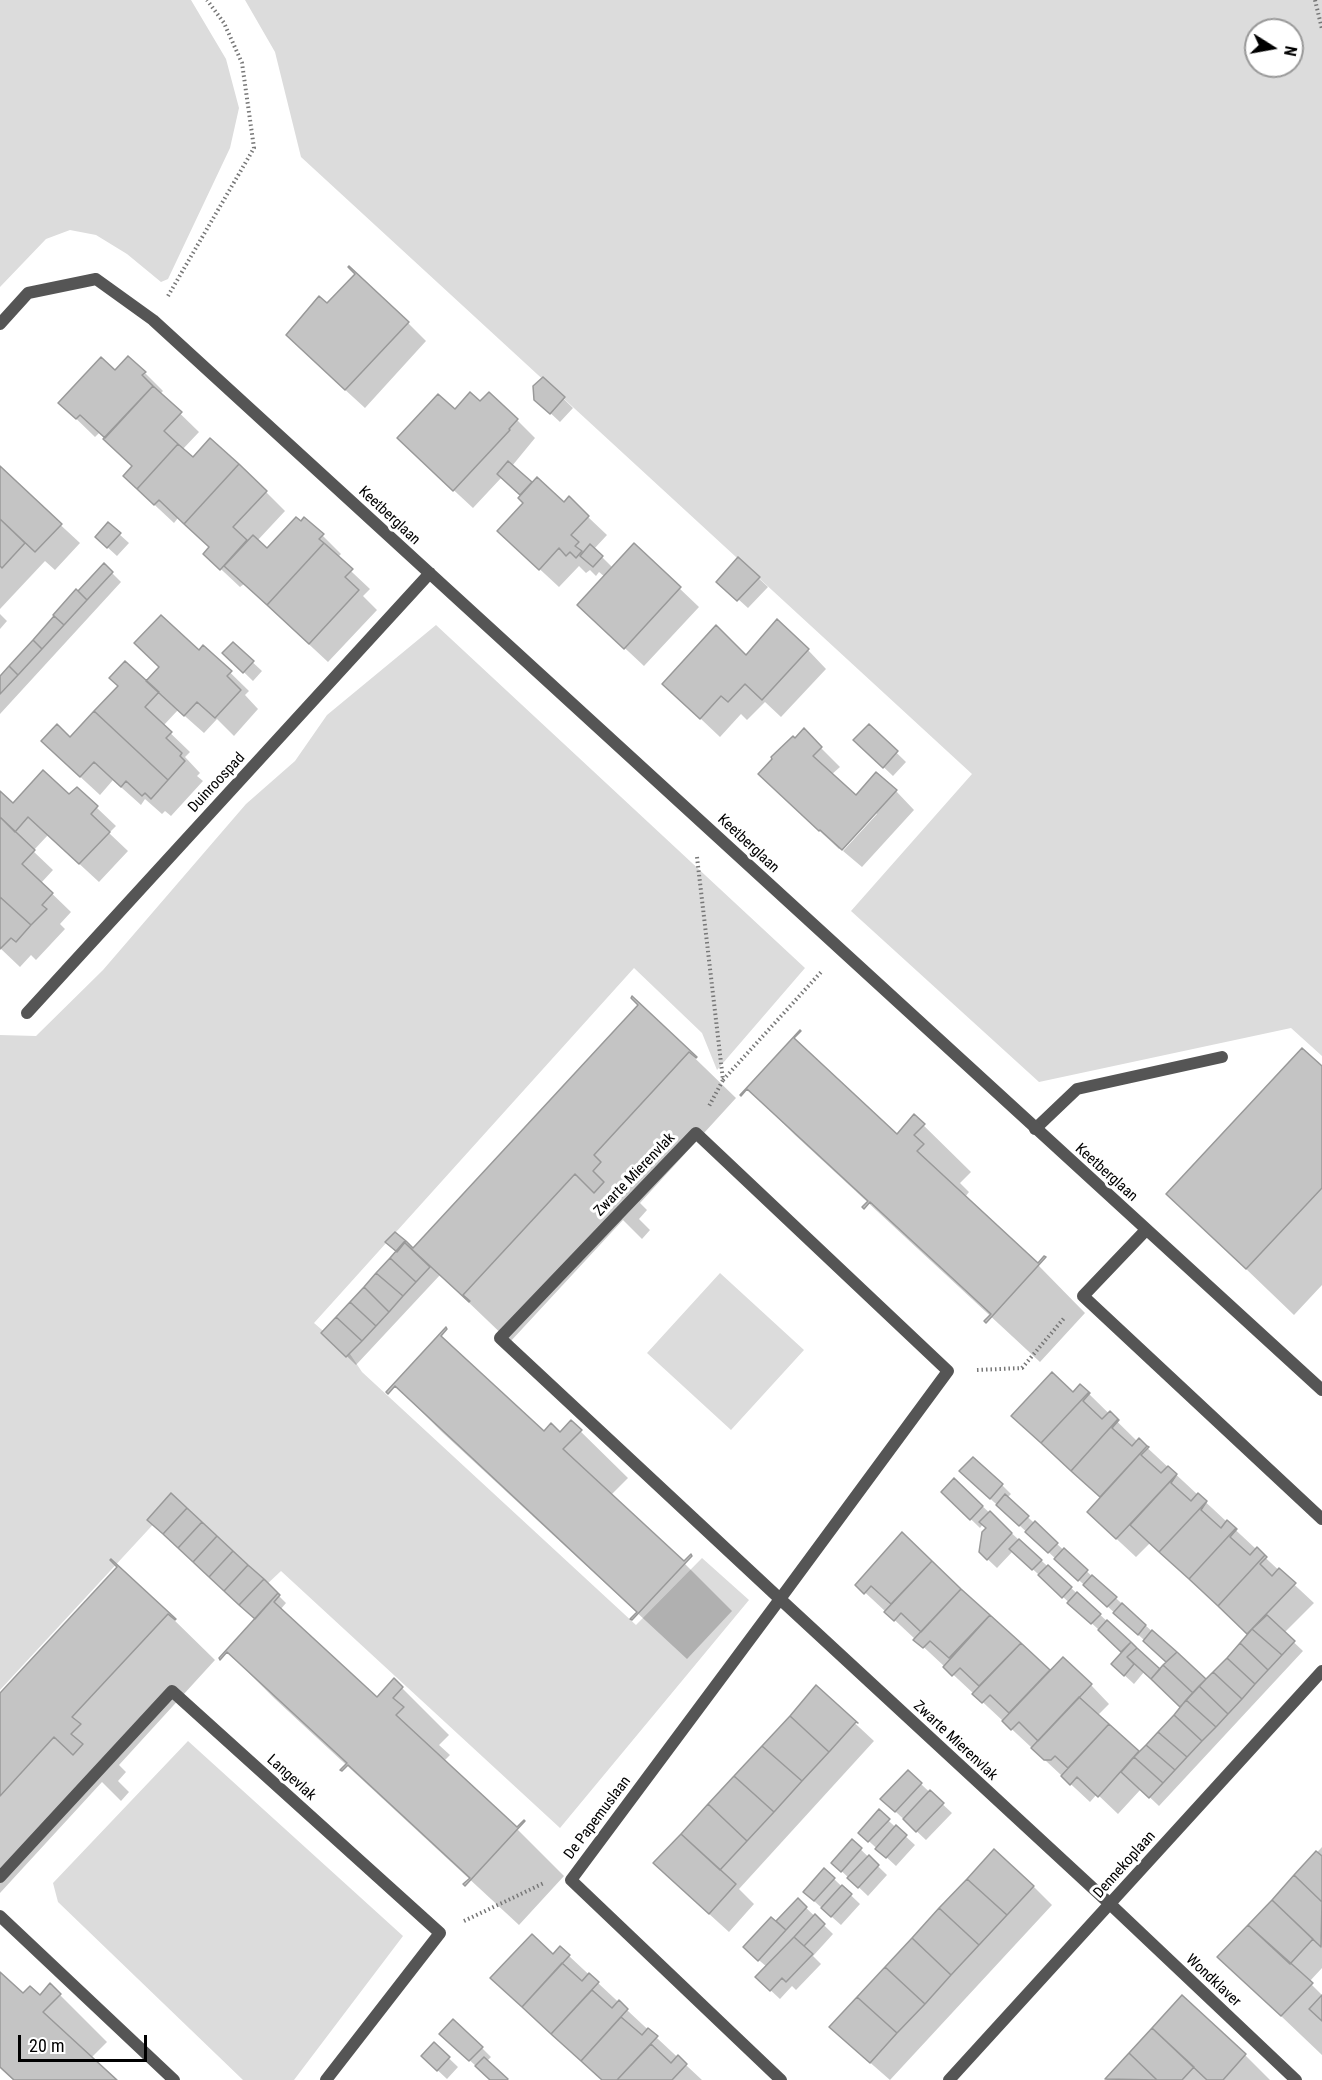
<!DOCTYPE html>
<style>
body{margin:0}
#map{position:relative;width:1322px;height:2080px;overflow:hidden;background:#fff;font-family:"Roboto Condensed",sans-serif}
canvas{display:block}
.north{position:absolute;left:1244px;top:18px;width:60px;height:60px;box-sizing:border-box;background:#fff;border:2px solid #999;border-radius:50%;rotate:101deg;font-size:16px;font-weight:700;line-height:24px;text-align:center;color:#000}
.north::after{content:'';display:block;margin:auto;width:21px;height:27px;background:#000;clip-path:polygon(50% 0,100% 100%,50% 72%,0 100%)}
.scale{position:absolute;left:18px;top:2035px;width:129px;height:27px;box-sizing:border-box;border:3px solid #000;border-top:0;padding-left:8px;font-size:18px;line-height:21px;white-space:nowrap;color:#000;-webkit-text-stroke:4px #fff;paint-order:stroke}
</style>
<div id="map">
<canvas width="1322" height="2080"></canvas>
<div class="north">N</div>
<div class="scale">20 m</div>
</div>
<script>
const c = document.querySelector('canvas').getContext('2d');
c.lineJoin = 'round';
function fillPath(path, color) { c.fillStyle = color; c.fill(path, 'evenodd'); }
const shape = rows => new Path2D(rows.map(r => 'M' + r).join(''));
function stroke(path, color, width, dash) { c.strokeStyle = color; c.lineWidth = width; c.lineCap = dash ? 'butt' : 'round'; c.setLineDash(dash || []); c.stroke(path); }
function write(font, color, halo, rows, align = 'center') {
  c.font = font + ' "Roboto Condensed",sans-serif'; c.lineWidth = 6; c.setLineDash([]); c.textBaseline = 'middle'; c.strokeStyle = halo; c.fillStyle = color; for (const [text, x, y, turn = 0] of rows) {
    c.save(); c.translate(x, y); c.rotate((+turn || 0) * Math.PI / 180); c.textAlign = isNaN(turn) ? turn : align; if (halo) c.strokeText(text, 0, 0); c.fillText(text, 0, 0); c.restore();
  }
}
fillPath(shape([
 [0,0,191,0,226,59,239,108,230,148,168,279,161,282,127,254,96,235,70,230,46,239,0,287],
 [245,0,1322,0,1322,1056,1291,1028,1039,1082,851,911,972,774,301,157,275,52],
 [1256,30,1292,30,1292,66,1256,66],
 [436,625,805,968,717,1070,702,1033,634,968,314,1323,350,1354,362,1372,636,1625,702,1558,749,1600,560,1828,281,1571,264,1587,172,1504,0,1690,0,1035,36,1036,103,970,246,804,295,761,327,715],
 [720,1273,804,1350,731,1430,647,1353],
 [188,1741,403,1936,294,2080,243,2080,58,1902,53,1883]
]), '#dcdcdc');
fillPath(shape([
 [327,306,408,323,426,341,365,408,306,354],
 [115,372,145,373,163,391,160,394,199,432,182,450,193,459,266,492,285,511,257,541,267,550,322,535,341,554,337,558,370,589,363,596,377,610,328,662,244,584,240,587,224,572,205,554,211,548,178,518,174,523,144,495,133,466,106,438,100,432,95,437,60,403],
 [543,379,573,408,560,422,546,409],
 [480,404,517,420,535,438,512,466,532,484,564,504,588,517,607,535,594,549,613,568,634,545,699,607,644,666,598,623,605,577,599,572,596,576,590,570,586,573,579,566,559,587,518,549,525,503,522,496,502,477,473,508,418,457,455,411],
 [0,469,80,543,55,570,45,561,0,609],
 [108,524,129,543,117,556,106,546],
 [738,559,768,587,748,608,728,590],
 [104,565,121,582,0,714,0,678,76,591,78,593],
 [0,614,7,621,0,629],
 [233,644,262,671,253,681,224,653],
 [204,647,249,691,245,695,258,709,234,736,217,719,204,733,178,710,163,726,190,752,185,757,200,773,197,776,203,781,171,816,165,811,162,814,145,799,141,805,113,780,100,795,62,760,70,739,146,683,199,652],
 [808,650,826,669,781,717,765,702,747,720,741,714,720,737,683,702,746,657],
 [869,726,906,762,893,776,855,740],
 [804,731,840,767,831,775,856,797,896,791,914,810,862,867,843,851,877,814,875,812,839,849,779,793,795,740],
 [77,789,116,826,109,833,128,851,99,882,48,835,33,851,53,870,41,883,71,912,60,924,65,929,36,960,31,955,20,967,0,948,0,793,13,805,69,796],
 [640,1005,736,1098,640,1203,647,1210,639,1219,650,1230,642,1239,623,1220,510,1342,440,1275,356,1365,323,1333,412,1251],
 [1322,1069,1322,1285,1294,1315,1168,1194],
 [748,1088,897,1136,914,1116,971,1172,960,1183,969,1192,965,1197,1039,1266,1085,1313,1040,1362,795,1135],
 [395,1385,544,1433,560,1434,571,1422,628,1478,611,1495,685,1564,732,1611,687,1659,442,1432],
 [1088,1393,1138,1442,1140,1441,1314,1603,1284,1633,1303,1651,1159,1806,1141,1789,1118,1814,1097,1794,1090,1802,857,1585,902,1535,1050,1672,1091,1685,1109,1704,1097,1716,1139,1755,1182,1707,1144,1672,1134,1684,1122,1673,1123,1652,1013,1551,997,1568,980,1552,988,1528,983,1524,980,1528,943,1492,954,1480,1161,1671,1168,1662,970,1480,1002,1485,1011,1494,1007,1498,1206,1681,1250,1635,1150,1543,1136,1557,1107,1530,1102,1498,1032,1434,1074,1394],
 [277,1594,286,1603,280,1610,377,1699,402,1688,449,1735,439,1745,450,1755,444,1761,517,1829,564,1876,519,1925,274,1698,227,1651],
 [168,1614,215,1660,119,1765,126,1772,118,1781,129,1792,121,1801,102,1782,0,1893,0,1696],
 [817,1688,874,1741,739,1889,754,1904,729,1932,675,1883],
 [908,1772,952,1813,926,1840,882,1799],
 [879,1812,915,1845,896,1866,860,1833],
 [852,1841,887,1875,868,1896,833,1863],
 [1322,1847,1322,1968,1309,1982,1322,1995,1322,2055,1219,1957],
 [834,1879,860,1904,841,1925,814,1901],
 [1033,1886,1052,1905,890,2080,850,2045],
 [798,1900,833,1934,813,1956,821,1964,796,1990,792,1986,780,1999,766,1986,767,1967,754,1956,776,1923],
 [553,1956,569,1956,702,2080,603,2080,512,1996],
 [0,1974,23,1995,40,1997,60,1995,107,2042,91,2058,115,2080,13,2080,0,2068],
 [1182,1997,1245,2055,1270,2080,1106,2080],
 [451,2043,482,2048,491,2057,487,2061,507,2080,491,2080],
 [434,2044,458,2067,447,2079,432,2065]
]), '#0003');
const building = shape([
 [349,266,409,322,345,390,286,335,319,296,327,303,355,274,348,267,349,266],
 [128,356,146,372,142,375,153,386,105,438,80,415,76,419,58,403,101,357,115,370,128,356],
 [543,377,565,397,550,414,534,400,533,386,543,377],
 [153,386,182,412,164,431,178,444,137,489,123,476,132,466,103,439,153,386],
 [470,392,480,401,489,392,518,419,509,429,510,430,453,491,397,438,438,394,455,409,470,392],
 [210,438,239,464,184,524,159,500,154,505,137,489,178,444,193,457,210,438],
 [508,461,532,482,520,495,497,474,508,461],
 [239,464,267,491,233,527,247,540,220,570,203,554,209,547,184,524,239,464],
 [0,466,62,524,35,552,0,519,0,466],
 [537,477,564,502,569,496,589,516,571,535,579,542,575,546,582,551,576,558,570,552,566,556,559,548,539,570,497,531,523,503,518,498,537,477],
 [296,517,301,521,304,517,324,534,319,539,324,543,267,605,224,566,253,535,267,548,296,517],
 [0,519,25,543,2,568,0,566,0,519],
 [108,522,121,533,107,548,95,537,108,522],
 [324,543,353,569,345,577,359,590,309,644,267,605,324,543],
 [634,543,681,587,624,649,577,605,634,543],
 [590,544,603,556,593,567,580,556,590,544],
 [738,557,760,577,737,601,716,582,738,557],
 [104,563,113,572,87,600,78,591,104,563],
 [76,589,87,600,64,625,53,615,76,589],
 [161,615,199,650,203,645,232,671,227,676,241,690,215,718,197,702,184,716,146,681,159,667,134,643,161,615],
 [54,616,64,625,42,649,33,640,54,616],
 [777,619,809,649,762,700,745,684,728,702,721,696,700,719,662,684,716,625,746,655,777,619],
 [33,640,42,649,18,675,9,666,33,640],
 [233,642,254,661,243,673,222,653,233,642],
 [125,661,159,692,145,707,172,732,166,738,182,753,180,756,185,761,168,780,94,711,118,686,109,678,125,661],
 [9,666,18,675,0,694,0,676,9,666],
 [94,711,168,780,151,799,145,793,142,796,126,781,121,787,94,762,80,777,41,741,57,724,70,737,94,711],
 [869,724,898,751,883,768,853,740,869,724],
 [804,728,822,747,813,756,856,795,876,772,897,790,842,850,820,830,819,831,758,774,772,759,771,757,793,736,795,738,804,728],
 [43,770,69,794,77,787,98,806,91,814,110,832,79,864,28,817,15,832,0,817,0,791,13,803,43,770],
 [0,817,35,850,22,864,53,893,42,905,47,909,31,925,0,897,0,817],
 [0,897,31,925,16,942,11,938,0,949,0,897],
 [632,996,697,1057,696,1058,689,1052,594,1155,601,1162,593,1171,604,1182,594,1193,575,1174,463,1295,470,1301,469,1302,404,1242,406,1241,413,1248,638,1005,631,998,632,996],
 [800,1030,801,1031,794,1038,897,1134,914,1114,925,1124,914,1135,924,1144,917,1151,1038,1263,1044,1256,1046,1257,986,1323,984,1321,991,1314,870,1202,864,1209,862,1207,868,1201,747,1089,741,1096,740,1095,800,1030],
 [1302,1048,1322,1066,1322,1188,1246,1269,1166,1194,1302,1048],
 [395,1232,406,1241,397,1252,385,1242,395,1232],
 [404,1242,430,1267,416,1282,390,1258,404,1242],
 [390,1258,416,1282,403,1296,376,1273,390,1258],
 [376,1273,403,1296,389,1312,364,1287,376,1273],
 [364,1287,389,1312,376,1326,350,1302,364,1287],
 [350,1302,376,1326,362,1341,336,1317,350,1302],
 [336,1317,362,1341,346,1357,321,1333,336,1317],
 [446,1327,447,1329,441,1336,544,1431,551,1423,560,1432,571,1420,582,1430,563,1449,684,1561,691,1554,692,1556,632,1620,630,1619,637,1612,395,1386,388,1394,386,1392,446,1327],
 [1052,1372,1073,1392,1080,1384,1089,1392,1041,1443,1011,1416,1052,1372],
 [1089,1392,1090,1393,1083,1401,1102,1419,1110,1411,1118,1419,1071,1471,1041,1443,1089,1392],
 [1118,1419,1119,1420,1112,1428,1132,1446,1139,1438,1147,1446,1100,1497,1071,1471,1118,1419],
 [1147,1446,1149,1447,1141,1455,1161,1473,1168,1466,1177,1474,1116,1539,1087,1512,1147,1446],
 [973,1457,1003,1484,990,1499,959,1471,973,1457],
 [1177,1474,1171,1483,1191,1501,1198,1493,1207,1501,1159,1552,1130,1525,1177,1474],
 [954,1478,983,1506,970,1520,941,1492,954,1478],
 [171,1493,187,1508,163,1534,147,1520,171,1493],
 [1005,1494,1029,1516,1019,1526,996,1505,1005,1494],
 [1207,1501,1201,1510,1221,1528,1227,1520,1236,1528,1189,1579,1159,1552,1207,1501],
 [187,1508,202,1522,178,1548,163,1534,187,1508],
 [990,1511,1012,1533,987,1560,979,1552,982,1532,986,1528,979,1522,990,1511],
 [1035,1521,1058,1543,1048,1553,1025,1532,1035,1521],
 [202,1522,217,1536,193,1562,178,1548,202,1522],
 [1236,1528,1237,1529,1230,1537,1250,1555,1257,1547,1265,1555,1218,1606,1189,1579,1236,1528],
 [902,1532,932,1561,891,1604,871,1586,864,1594,855,1585,902,1532],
 [217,1536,233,1551,209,1577,193,1562,217,1536],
 [1019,1539,1042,1560,1032,1570,1009,1549,1019,1539],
 [1064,1548,1088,1570,1078,1581,1054,1559,1064,1548],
 [233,1551,248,1565,224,1591,209,1577,233,1551],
 [1265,1555,1267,1557,1260,1564,1272,1576,1279,1568,1296,1583,1247,1634,1218,1606,1265,1555],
 [111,1559,176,1619,175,1620,168,1614,72,1717,81,1724,71,1734,83,1744,73,1755,54,1737,0,1796,0,1693,117,1567,110,1560,111,1559],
 [932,1561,961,1589,921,1632,901,1613,894,1621,884,1612,932,1561],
 [248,1565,264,1579,239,1605,224,1591,248,1565],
 [1048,1565,1072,1587,1062,1598,1038,1575,1048,1565],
 [1092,1575,1117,1597,1107,1607,1083,1585,1092,1575],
 [264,1579,278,1593,255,1619,239,1605,264,1579],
 [961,1589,990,1615,949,1658,930,1641,923,1648,913,1640,961,1589],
 [1077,1592,1101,1614,1091,1624,1067,1603,1077,1592],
 [278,1593,280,1595,274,1602,377,1697,394,1678,403,1687,393,1698,404,1707,396,1715,517,1827,524,1820,525,1821,465,1886,463,1884,470,1878,348,1765,342,1771,340,1770,347,1763,227,1652,220,1660,219,1658,278,1593],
 [1122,1603,1146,1625,1138,1635,1113,1613,1122,1603],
 [990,1615,1021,1643,979,1686,960,1668,952,1676,943,1667,990,1615],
 [1267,1615,1295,1641,1282,1655,1252,1629,1267,1615],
 [1107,1620,1131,1642,1121,1652,1098,1630,1107,1620],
 [1252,1629,1282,1655,1268,1670,1240,1643,1252,1629],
 [1152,1630,1177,1652,1166,1662,1143,1641,1152,1630],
 [1131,1642,1137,1648,1127,1657,1134,1664,1124,1676,1111,1664,1131,1642],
 [1021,1643,1050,1670,1009,1713,990,1695,982,1703,972,1694,1021,1643],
 [1240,1643,1268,1670,1255,1684,1227,1658,1240,1643],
 [1137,1648,1160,1669,1151,1679,1127,1657,1137,1648],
 [1177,1652,1206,1679,1193,1693,1163,1665,1177,1652],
 [1063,1657,1092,1684,1038,1741,1019,1722,1011,1730,1002,1721,1063,1657],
 [1227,1658,1255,1684,1242,1699,1213,1672,1227,1658],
 [1163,1665,1193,1693,1180,1707,1151,1679,1163,1665],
 [1213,1672,1242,1699,1228,1714,1199,1686,1213,1672],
 [816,1685,858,1723,856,1722,829,1752,790,1716,816,1685],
 [1199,1686,1228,1714,1216,1727,1186,1700,1199,1686],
 [1079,1697,1109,1724,1068,1768,1055,1756,1051,1760,1044,1760,1031,1748,1079,1697],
 [1186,1700,1216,1727,1202,1741,1174,1715,1186,1700],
 [1174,1715,1202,1741,1187,1757,1158,1732,1174,1715],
 [790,1716,829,1752,802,1781,762,1746,790,1716],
 [1109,1724,1139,1751,1098,1797,1077,1777,1070,1785,1061,1776,1109,1724],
 [1158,1732,1187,1757,1175,1770,1146,1745,1158,1732],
 [1146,1745,1175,1770,1163,1783,1134,1757,1146,1745],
 [762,1746,802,1781,774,1812,734,1776,762,1746],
 [1134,1757,1163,1783,1149,1798,1121,1772,1134,1757],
 [908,1770,922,1783,895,1812,880,1799,908,1770],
 [734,1776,774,1812,747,1841,708,1804,734,1776],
 [930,1790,944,1803,916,1832,903,1819,930,1790],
 [708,1804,747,1841,720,1870,681,1834,708,1804],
 [879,1809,890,1819,868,1842,858,1833,879,1809],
 [896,1825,907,1835,886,1858,875,1849,896,1825],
 [681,1834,736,1884,709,1914,653,1863,681,1834],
 [852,1839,862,1848,841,1872,831,1863,852,1839],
 [994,1849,1034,1886,1007,1915,967,1879,994,1849],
 [1316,1851,1322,1856,1322,1902,1294,1875,1316,1851],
 [869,1855,879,1865,858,1888,847,1878,869,1855],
 [824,1868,835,1878,814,1901,803,1892,824,1868],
 [1294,1875,1322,1902,1321,1947,1272,1900,1294,1875],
 [967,1879,1007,1915,979,1945,939,1908,967,1879],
 [842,1885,852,1894,831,1917,821,1908,842,1885],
 [798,1898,807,1907,786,1930,776,1921,798,1898],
 [1272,1900,1313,1939,1290,1964,1248,1925,1272,1900],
 [939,1908,979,1945,951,1975,912,1938,939,1908],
 [815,1914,825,1924,804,1946,794,1937,815,1914],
 [771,1917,786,1930,758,1961,743,1947,771,1917],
 [1248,1925,1313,1983,1281,2016,1217,1957,1248,1925],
 [532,1934,553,1954,560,1946,570,1955,522,2007,490,1978,532,1934],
 [794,1937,813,1954,786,1982,782,1978,770,1991,755,1977,794,1937],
 [912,1938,951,1975,925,2004,885,1967,912,1938],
 [562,1963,582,1981,589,1973,599,1982,551,2034,522,2007,562,1963],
 [885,1967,925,2004,897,2033,857,1997,885,1967],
 [0,1972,23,1993,30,1986,40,1995,50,1983,61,1994,43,2012,117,2080,14,2080,0,2067,0,1972],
 [592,1990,612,2008,619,2000,628,2009,581,2061,551,2034,592,1990],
 [1182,1995,1246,2054,1223,2080,1207,2080,1152,2028,1182,1995],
 [1322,1995,1322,2021,1309,2009,1322,1995],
 [857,1997,897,2033,870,2063,829,2027,857,1997],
 [621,2017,642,2035,648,2028,658,2036,617,2080,602,2080,581,2061,621,2017],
 [453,2019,483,2047,469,2061,439,2034,453,2019],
 [1152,2028,1194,2067,1182,2080,1157,2080,1129,2053,1152,2028],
 [434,2042,450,2057,437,2071,421,2056,434,2042],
 [651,2044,671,2063,678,2055,687,2064,672,2080,617,2080,651,2044],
 [1129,2053,1157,2080,1105,2079,1129,2053],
 [484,2057,508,2079,507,2080,490,2080,475,2066,484,2057]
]);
fillPath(building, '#c4c4c4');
stroke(building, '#999', 1.5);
stroke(shape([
 [1315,0,1322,29],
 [168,296,254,148,242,63,224,23,207,0],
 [697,857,723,1080,708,1108],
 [723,1080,822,971],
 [977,1370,1022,1368,1065,1317],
 [464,1921,544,1883]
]), '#777', 4, [1.5, 3]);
stroke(shape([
 [1035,1129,1077,1089,1222,1057]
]), '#555', 12);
stroke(shape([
 [0,324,28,293,96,279,153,320,1322,1390],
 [27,1013,430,573],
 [1146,1230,1083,1296,1322,1519],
 [0,1877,172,1691,440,1933,326,2080],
 [0,1916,174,2080],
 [781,2080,571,1880,780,1599,948,1371,696,1133,500,1338,780,1599,1110,1904,1296,2080],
 [949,2080,1322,1671]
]), '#555', 12);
write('15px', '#000', '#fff', [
 ["Keetberglaan",389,516,43],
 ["Duinroospad",217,783,-47],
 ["Keetberglaan",748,844,43],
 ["Keetberglaan",1106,1173,42],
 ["Zwarte Mierenvlak",635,1175,-46],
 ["Zwarte Mierenvlak",955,1741,43],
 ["Langevlak",291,1778,42],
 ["De Papemuslaan",598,1818,-53],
 ["Dennekoplaan",1125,1865,-48],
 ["Wondklaver",1213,1981,43]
]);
</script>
